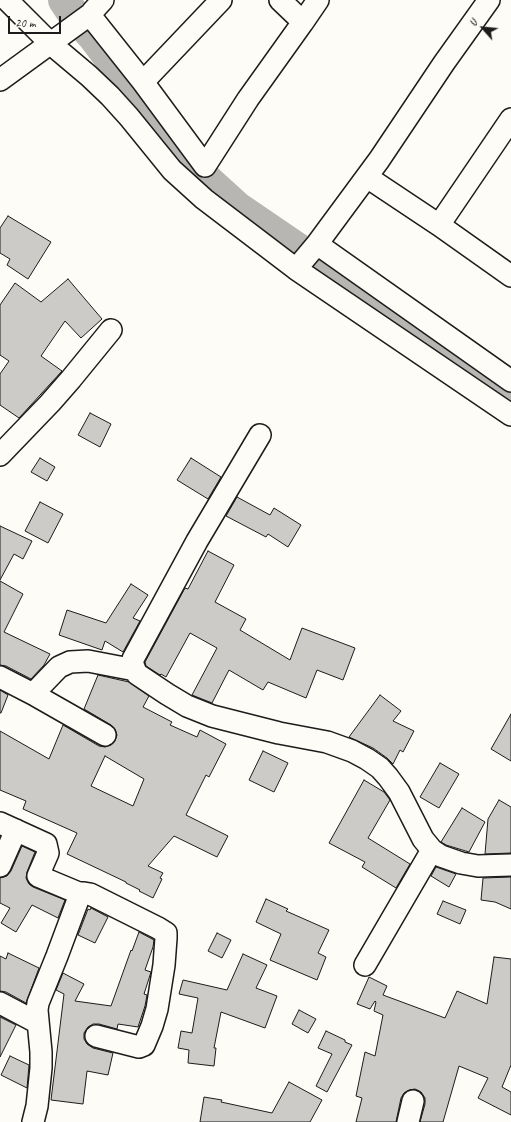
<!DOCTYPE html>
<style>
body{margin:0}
#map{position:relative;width:511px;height:1122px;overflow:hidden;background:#fdfcf7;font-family:Caveat,sans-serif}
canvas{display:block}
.north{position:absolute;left:463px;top:8px;width:40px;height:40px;-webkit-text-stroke:3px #fdfcf7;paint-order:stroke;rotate:297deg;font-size:11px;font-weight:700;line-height:16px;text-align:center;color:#1c1c1c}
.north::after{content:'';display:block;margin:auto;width:14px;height:18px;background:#1c1c1c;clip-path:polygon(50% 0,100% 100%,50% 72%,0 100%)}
.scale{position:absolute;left:8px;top:16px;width:53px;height:18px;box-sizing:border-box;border:2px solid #1c1c1c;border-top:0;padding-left:5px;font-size:12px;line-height:14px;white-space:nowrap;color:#1c1c1c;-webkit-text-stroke:3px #fdfcf7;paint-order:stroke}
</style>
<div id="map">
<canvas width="511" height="1122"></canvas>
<div class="north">U</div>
<div class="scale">20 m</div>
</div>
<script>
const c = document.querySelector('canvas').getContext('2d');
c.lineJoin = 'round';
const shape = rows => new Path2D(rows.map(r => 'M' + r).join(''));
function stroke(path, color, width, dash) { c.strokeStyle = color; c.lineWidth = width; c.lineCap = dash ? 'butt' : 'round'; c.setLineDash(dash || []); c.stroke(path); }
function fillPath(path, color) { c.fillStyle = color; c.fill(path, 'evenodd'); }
stroke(shape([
 [64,0,74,15,93,36,141,100,195,169,238,208,511,394]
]), '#b7b6b2', 32);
const building = shape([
 [8,216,51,242,28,279,7,265,10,259,0,253,0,228,8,216],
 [68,279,102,319,81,338,65,321,41,356,62,371,19,418,0,405,0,374,9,361,0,355,0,305,15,283,41,302,68,279],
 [90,413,111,424,100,447,78,435,90,413],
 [40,458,55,467,47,481,31,472,40,458],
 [191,458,221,477,208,499,177,480,191,458],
 [237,497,270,515,274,508,301,525,288,547,268,534,266,537,226,516,237,497],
 [40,502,63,514,48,543,25,531,40,502],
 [0,526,32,541,23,559,14,554,0,580,0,526],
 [208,551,234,565,215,602,246,619,240,630,290,660,302,628,355,648,343,680,317,670,306,698,268,682,263,690,229,670,212,703,192,695,217,648,190,633,166,677,161,674,160,675,146,666,145,662,185,588,188,589,208,551],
 [0,581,23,594,4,632,50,654,44,665,31,679,6,666,0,665,0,581],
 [131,584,148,595,133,618,140,621,123,652,105,641,102,650,59,635,67,610,106,623,131,584],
 [98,675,129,682,149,696,143,707,172,722,170,725,197,737,200,730,226,744,209,777,206,775,186,815,228,836,217,857,174,836,148,866,163,873,160,878,162,879,153,898,139,891,140,890,126,883,126,882,67,854,77,833,23,809,26,801,0,790,0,731,49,759,63,725,99,746,105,747,111,745,115,741,117,735,115,729,111,725,84,709,98,675],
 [105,756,144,779,133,806,91,786,105,756],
 [0,690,8,695,1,713,0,713,0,690],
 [380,695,401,711,393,721,414,731,403,752,400,750,393,764,387,758,373,748,349,737,380,695],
 [511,714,511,761,491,749,511,714],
 [263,751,288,763,274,792,249,780,263,751],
 [440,763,459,774,439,808,420,797,440,763],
 [364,780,384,792,390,800,368,838,410,864,396,888,362,867,365,862,329,843,364,780],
 [499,800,511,807,511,853,485,854,488,819,499,800],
 [462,808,485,822,469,852,446,845,441,842,462,808],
 [22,846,35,852,27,872,26,878,29,884,33,887,65,900,58,918,32,905,16,932,1,923,10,908,0,903,0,878,7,876,11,871,22,846],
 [436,867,456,874,449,887,431,876,436,867],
 [511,877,511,909,495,902,481,900,483,878,511,877],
 [266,899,288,909,286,911,329,930,318,953,326,957,317,980,270,960,281,934,256,922,266,899],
 [443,901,466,910,460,924,437,914,443,901],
 [91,908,108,917,95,943,78,935,88,909,90,910,91,908],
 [139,932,154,940,153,947,145,970,151,972,144,994,147,995,145,1006,138,1027,118,1024,117,1029,99,1024,93,1024,88,1027,84,1033,84,1039,87,1044,93,1048,113,1053,108,1075,87,1071,83,1104,51,1100,64,994,56,990,63,973,84,984,75,1001,111,1006,131,950,132,951,139,932],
 [217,933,231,940,222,958,208,951,217,933],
 [8,953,39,968,26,1003,6,992,0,991,0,956,6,959,8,953],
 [243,954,267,965,256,988,277,996,265,1028,221,1012,214,1048,216,1048,214,1066,188,1063,189,1050,178,1048,181,1031,192,1033,198,998,179,994,183,980,227,990,243,954],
 [494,957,511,959,511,1065,502,1087,511,1092,511,1115,478,1098,488,1078,459,1066,443,1122,420,1122,425,1104,425,1098,421,1092,415,1089,409,1090,404,1093,401,1098,396,1122,356,1122,362,1098,356,1096,365,1052,375,1056,383,1015,374,1011,376,1002,375,1001,370,1009,357,1004,369,977,387,986,383,995,445,1018,457,991,487,1004,494,957],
 [299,1010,316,1019,308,1033,292,1024,299,1010],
 [0,1017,16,1025,0,1057,0,1017],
 [326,1031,345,1040,345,1042,352,1045,327,1092,316,1086,332,1054,318,1048,326,1031],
 [10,1056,29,1065,27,1088,1,1075,10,1056],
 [289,1082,322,1100,310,1122,200,1122,204,1097,222,1100,221,1102,272,1113,289,1082]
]);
fillPath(building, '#cccbc8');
stroke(building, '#1c1c1c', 1);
const minor = shape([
 [7,0,51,44,89,76,110,96,129,117,172,170,204,199,296,269,511,415],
 [103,0,92,12,93,19,143,82,205,166,248,99,303,22],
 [280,0,303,22,318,0],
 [0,80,92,13],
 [143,82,221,0],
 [367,177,439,225,511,276],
 [439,225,511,119],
 [317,244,511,381],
 [296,269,317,244,379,160,444,63,489,0],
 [0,455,50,403,71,379,111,330],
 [135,670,133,665,133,659,197,541,260,435],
 [0,677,33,694,105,735],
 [33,694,59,667,70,662,88,661,135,670,137,674,167,694,187,706,212,716,279,733,327,742,352,751,367,759,380,768,388,777,399,792,423,839,432,850,441,856,461,863,478,866,511,865],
 [0,823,46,844,48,853,38,876,81,894],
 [0,866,16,830],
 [365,965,432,850],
 [0,1003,38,1023],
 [33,1122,37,1106,41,1068,41,1052,37,1010,38,1003,57,956,79,897,82,893,84,893,90,894,158,928,166,933,166,938,164,965,157,1009,152,1026,144,1045,139,1047,96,1036],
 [408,1122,413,1101]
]);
stroke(minor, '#1c1c1c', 24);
stroke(minor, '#fdfcf7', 21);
</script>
